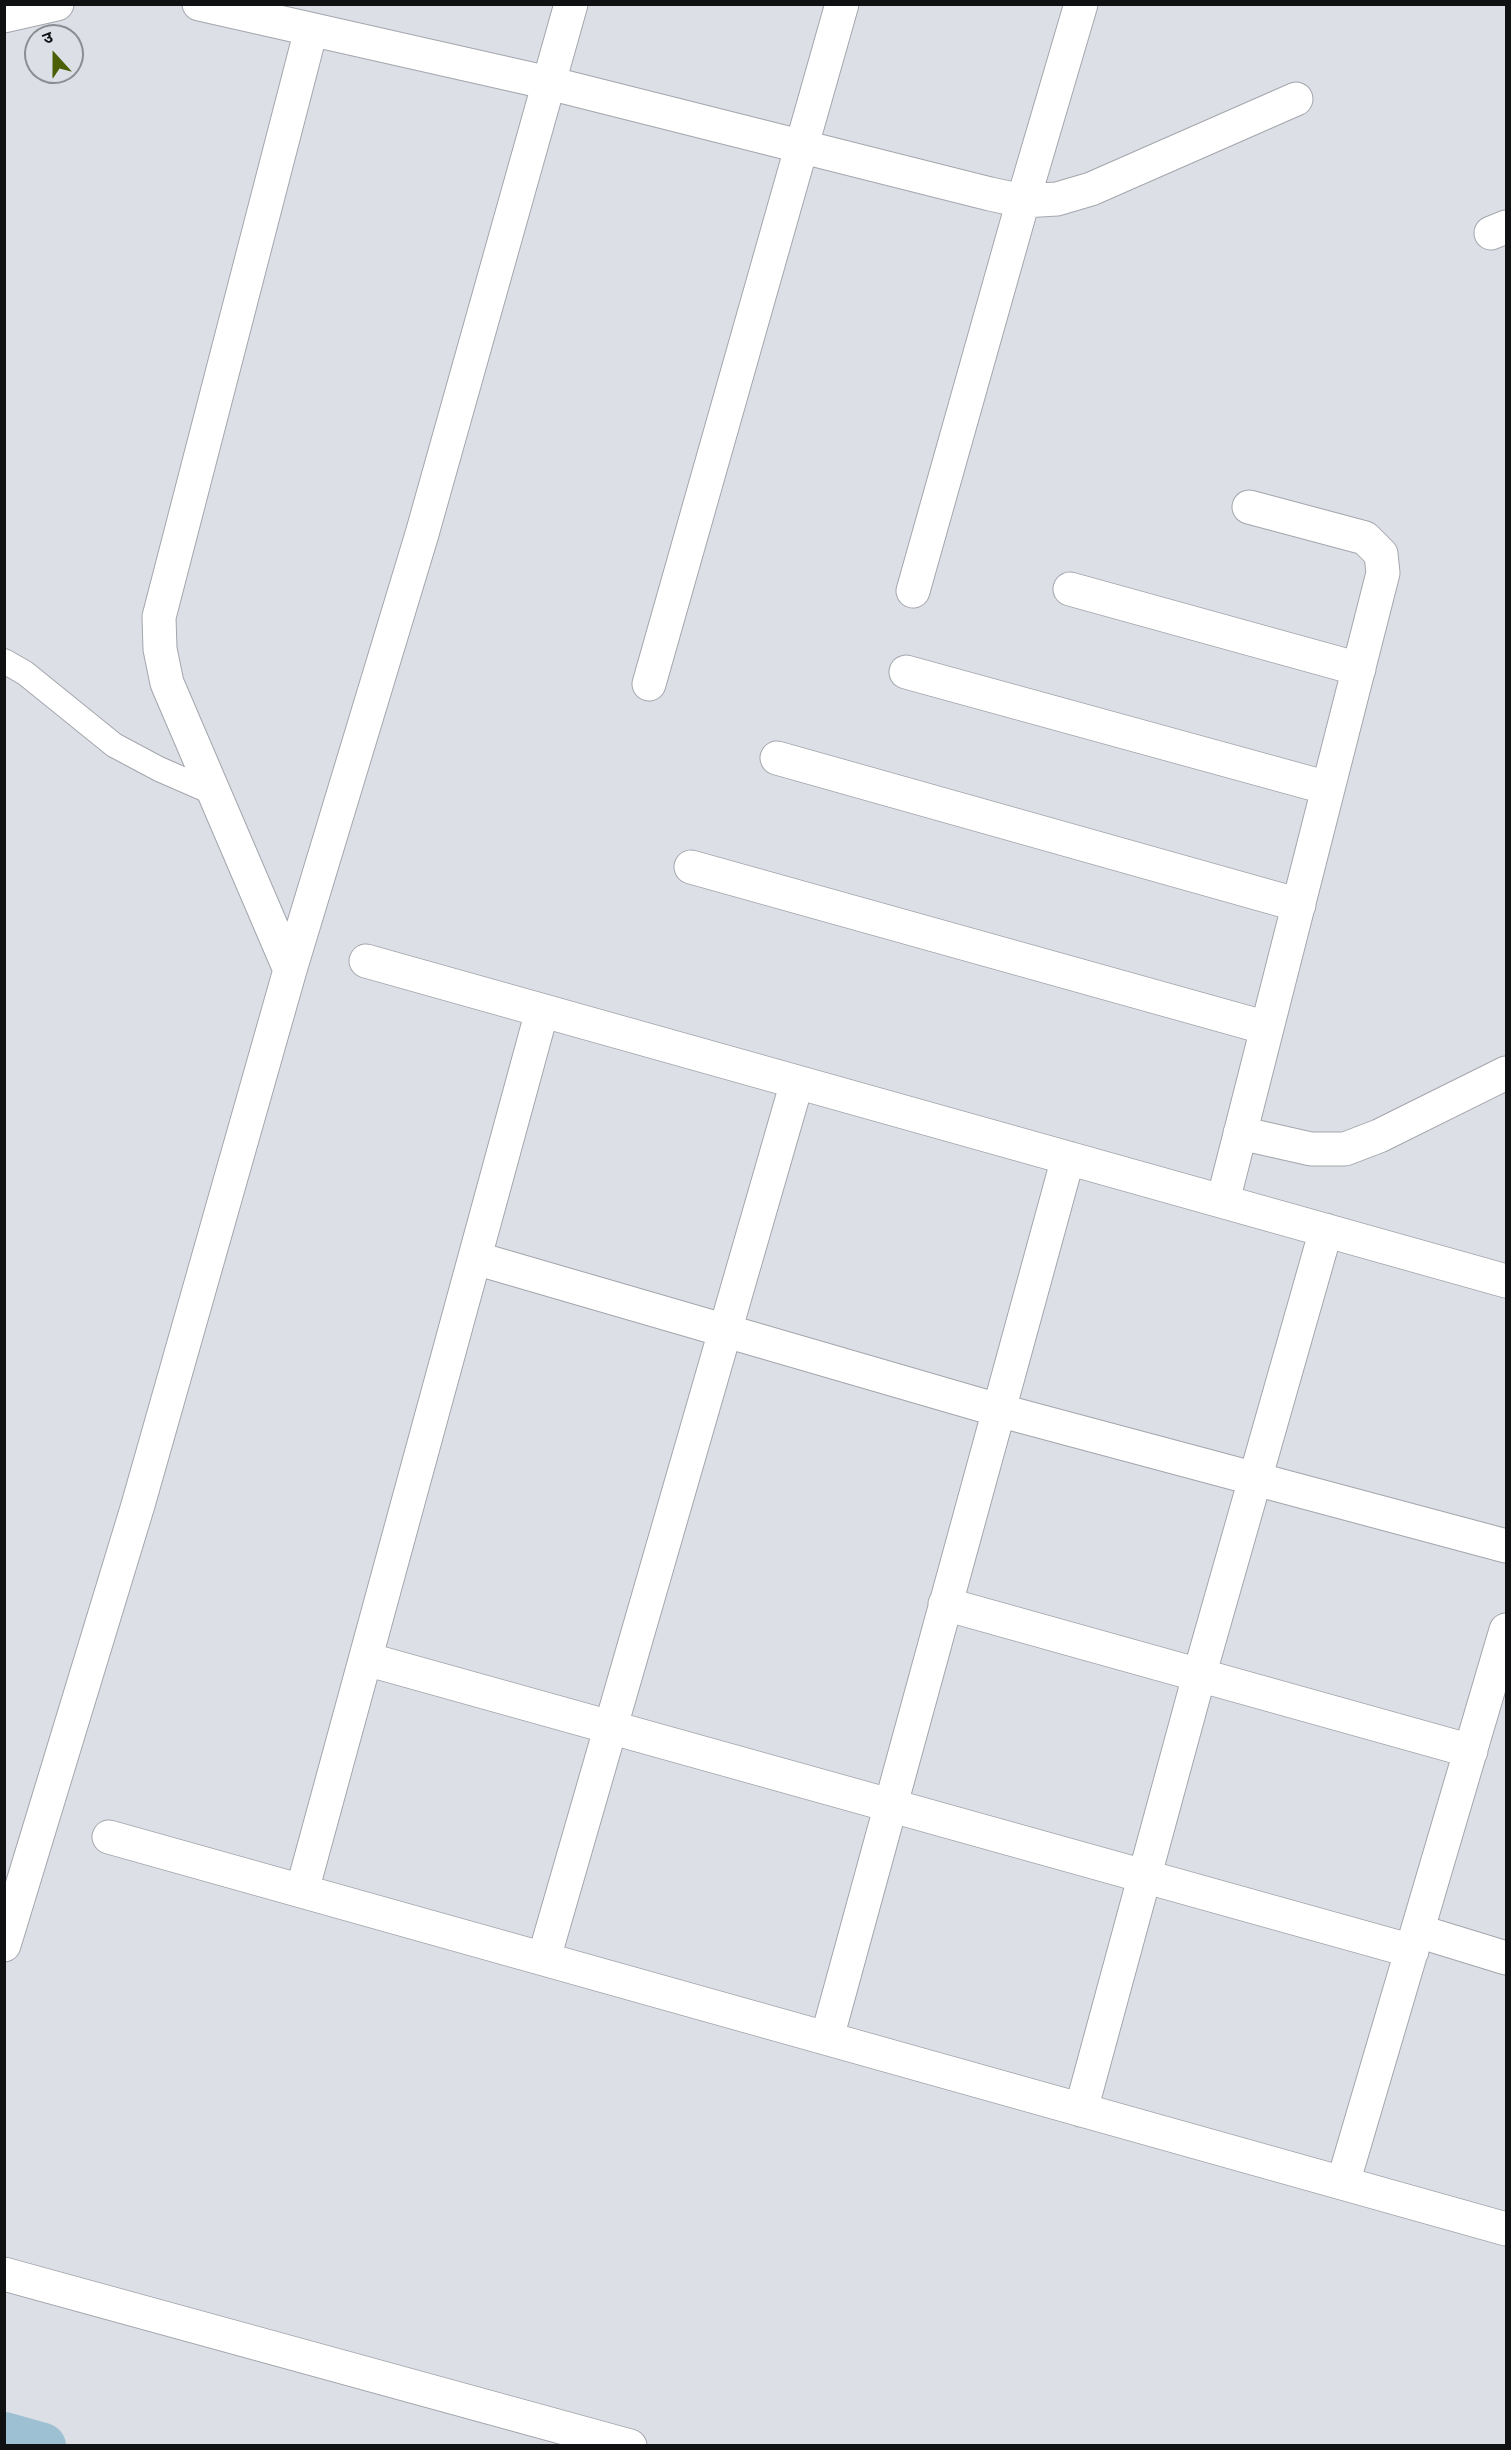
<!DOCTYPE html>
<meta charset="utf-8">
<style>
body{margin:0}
#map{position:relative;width:1511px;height:2450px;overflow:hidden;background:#dcdfe6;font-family:Overpass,"Noto Sans Devanagari",sans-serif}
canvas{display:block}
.frame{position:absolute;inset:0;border:6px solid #101113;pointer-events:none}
.north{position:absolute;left:24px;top:24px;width:60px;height:60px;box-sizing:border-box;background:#dcdfe6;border:2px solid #8a8d92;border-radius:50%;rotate:339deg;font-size:16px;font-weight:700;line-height:24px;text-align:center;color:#101113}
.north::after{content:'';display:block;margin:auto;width:21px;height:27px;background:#4b5f07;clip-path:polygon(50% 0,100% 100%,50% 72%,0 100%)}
</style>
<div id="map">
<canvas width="1511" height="2450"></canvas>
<div class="frame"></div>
<div class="north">उ</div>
</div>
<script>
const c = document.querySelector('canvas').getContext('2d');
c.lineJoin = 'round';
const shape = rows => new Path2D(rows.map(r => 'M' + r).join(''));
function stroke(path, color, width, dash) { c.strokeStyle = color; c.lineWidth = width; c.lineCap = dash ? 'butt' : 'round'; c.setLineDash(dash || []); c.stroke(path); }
stroke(shape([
 [4,2435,43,2446]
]), '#9dc0d2', 46);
const lane = shape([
 [4,661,25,673,114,745,159,769,214,793]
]);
const street = shape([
 [199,4,549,83,990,194,1023,201,1057,199,1091,189,1296,99],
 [4,16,57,4],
 [1491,233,1506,227],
 [1070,589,1359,669],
 [913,591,1023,201,1081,4],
 [906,672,1328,788],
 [649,684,842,4],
 [777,758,1299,905],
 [691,867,1267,1028],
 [366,961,1506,1281],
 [290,970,167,683,160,649,159,617,311,30],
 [1240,1133,1311,1149,1345,1149,1379,1136,1506,1073],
 [1223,1201,1383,573,1381,554,1365,538,1249,507],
 [475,1258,998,1410,1506,1546],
 [945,1604,1471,1751],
 [366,1659,1412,1951],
 [109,1837,1506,2229],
 [302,1891,542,1011],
 [1418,1931,1506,1958],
 [4,1945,138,1505,290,970,422,534,571,4],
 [544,1958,797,1082],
 [827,2038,1068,1158],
 [1081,2110,1199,1676,1326,1230],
 [1343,2183,1506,1630],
 [4,2274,630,2446]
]);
stroke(lane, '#a4a6ad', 26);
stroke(street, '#a4a6ad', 35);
stroke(lane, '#fff', 24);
stroke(street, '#fff', 33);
</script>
